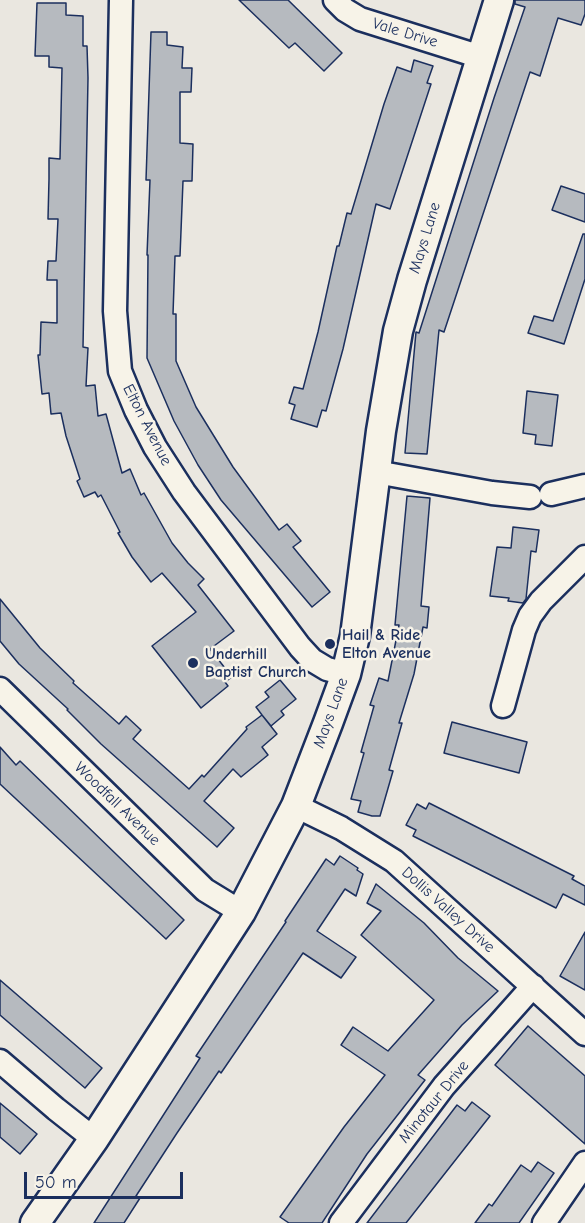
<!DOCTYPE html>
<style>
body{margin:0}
#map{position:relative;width:585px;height:1223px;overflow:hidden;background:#eae7e0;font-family:"Comic Neue",sans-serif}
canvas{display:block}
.scale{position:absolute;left:24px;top:1172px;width:159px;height:27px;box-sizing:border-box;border:3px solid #1b2f5e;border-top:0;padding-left:8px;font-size:18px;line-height:21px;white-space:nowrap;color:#1b2f5e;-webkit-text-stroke:4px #f7f3e8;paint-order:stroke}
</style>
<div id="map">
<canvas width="585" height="1223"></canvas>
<div class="scale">50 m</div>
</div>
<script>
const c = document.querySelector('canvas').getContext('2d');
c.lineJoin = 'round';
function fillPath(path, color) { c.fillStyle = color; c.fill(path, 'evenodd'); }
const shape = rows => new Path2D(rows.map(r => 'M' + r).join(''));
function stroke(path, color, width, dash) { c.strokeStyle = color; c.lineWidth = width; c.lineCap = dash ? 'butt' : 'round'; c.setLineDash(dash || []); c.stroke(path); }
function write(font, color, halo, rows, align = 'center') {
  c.font = font + ' "Comic Neue",sans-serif'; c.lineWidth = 5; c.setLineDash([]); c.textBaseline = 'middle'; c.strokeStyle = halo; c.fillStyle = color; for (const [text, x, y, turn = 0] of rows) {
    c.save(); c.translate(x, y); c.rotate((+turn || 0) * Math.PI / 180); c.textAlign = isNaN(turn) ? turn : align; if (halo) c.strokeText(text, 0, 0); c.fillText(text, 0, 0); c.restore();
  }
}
const building = shape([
 [239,0,288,0,342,53,324,71,295,43,289,48,239,0],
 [515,0,585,0,585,14,581,25,558,18,540,76,530,72,444,332,439,330,427,454,405,453,416,332,419,333,494,98,525,7,515,4,515,0],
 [37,3,66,3,66,15,83,16,83,46,87,46,88,78,83,347,88,348,86,386,95,385,98,416,106,414,122,473,130,469,141,495,144,493,172,543,188,563,204,579,198,585,234,631,210,649,232,677,225,682,228,686,201,708,152,646,196,612,162,573,151,582,132,557,118,533,120,532,101,495,98,497,95,492,84,497,77,481,80,479,66,436,61,413,51,414,49,393,42,394,38,355,40,355,41,322,57,323,57,280,47,280,48,261,56,261,58,219,48,219,49,179,49,158,60,159,62,68,49,67,49,56,35,56,37,3],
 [151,32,167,32,167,45,183,47,182,68,192,68,191,92,180,92,180,143,193,144,192,181,183,181,180,256,175,256,173,314,176,314,176,361,196,407,233,467,279,530,287,524,301,541,293,547,330,592,312,607,221,500,198,465,174,421,147,358,148,255,147,255,150,180,146,180,151,32],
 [414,60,433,66,427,83,431,84,390,209,376,204,343,349,326,411,322,410,317,427,291,419,295,405,289,403,294,387,303,389,318,332,337,246,339,246,347,213,351,214,384,104,397,67,411,72,414,60],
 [561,186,585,194,585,222,552,210,561,186],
 [583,234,585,234,585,279,564,344,528,333,534,316,553,321,583,234],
 [527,391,558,395,552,446,535,444,536,435,523,433,527,391],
 [407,496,430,498,421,606,429,607,427,628,423,627,414,674,399,723,402,723,389,770,393,771,380,816,372,816,358,812,361,801,351,799,364,753,361,752,374,706,370,705,379,678,388,681,399,625,395,625,407,496],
 [513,527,539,530,536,552,531,551,526,599,523,603,508,601,509,598,490,596,497,547,511,548,513,527],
 [0,599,40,648,74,681,73,683,119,724,126,716,141,730,133,739,189,789,202,775,204,777,247,729,246,727,262,715,256,707,269,697,265,692,280,680,296,699,281,711,284,715,271,726,262,715,277,734,262,747,268,755,241,777,233,769,204,801,234,828,217,847,101,744,67,710,68,709,19,664,0,641,0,599],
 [452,722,527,742,519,773,444,753,452,722],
 [0,747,16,765,20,761,184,920,166,939,0,784,0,747],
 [429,803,574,876,572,879,585,886,585,905,563,894,556,908,413,836,416,830,406,825,417,804,426,809,429,803],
 [340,856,358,868,357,870,363,874,356,896,345,889,317,931,356,957,341,978,303,953,221,1073,219,1071,177,1133,136,1196,140,1198,124,1223,94,1223,200,1058,196,1056,286,922,285,921,326,859,334,865,340,856],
 [376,884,424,923,458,958,498,991,462,1025,418,1075,425,1080,367,1154,322,1223,289,1223,280,1217,344,1127,385,1075,341,1045,353,1027,388,1051,434,1000,361,935,381,911,367,903,376,884],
 [585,932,585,990,560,976,585,932],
 [0,980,102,1068,85,1088,0,1015,0,980],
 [528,1026,585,1076,585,1144,495,1065,528,1026],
 [472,1102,490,1116,406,1223,367,1223,457,1105,465,1111,472,1102],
 [0,1103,37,1134,20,1154,0,1137,0,1103],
 [538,1162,554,1173,519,1223,475,1223,489,1204,492,1206,521,1165,531,1172,538,1162]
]);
fillPath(building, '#b6babf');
stroke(building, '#1b2f5e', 1.5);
const minor = shape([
 [121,0,115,311,120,371,136,410,155,447,184,492,300,647,312,660,327,669,346,674],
 [335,0,345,10,360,19,481,57],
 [376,472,492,493,530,497],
 [551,494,585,486],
 [0,689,205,890,241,912],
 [503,706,524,630,530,616,541,601,585,557],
 [296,806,341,828,394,861,585,1034],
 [0,1061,56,1109,94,1139],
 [341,1223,444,1086,533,986],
 [544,1223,585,1163]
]);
const tertiary = shape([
 [35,1223,94,1139,241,912,296,806,328,723,346,674,355,636,381,431,398,331,412,280,499,0]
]);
stroke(minor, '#1b2f5e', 27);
stroke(tertiary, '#1b2f5e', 33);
stroke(minor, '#f7f3e8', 22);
stroke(tertiary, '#f7f3e8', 28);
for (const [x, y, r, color] of [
 [330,644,6,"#1b2f5e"],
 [193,663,6,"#1b2f5e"]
]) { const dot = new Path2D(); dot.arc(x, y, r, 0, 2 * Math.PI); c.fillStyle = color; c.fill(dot); stroke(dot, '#f7f3e8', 2); }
write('16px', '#1b2f5e', '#f7f3e8', [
 ["Vale Drive",405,33,17],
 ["Mays Lane",425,238,-73],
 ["Elton Avenue",147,425,63],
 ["Mays Lane",331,713,-70],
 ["Woodfall Avenue",117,804,44],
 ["Dollis Valley Drive",448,910,42],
 ["Minotaur Drive",434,1102,-51]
]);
write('bold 16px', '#1b2f5e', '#f7f3e8', [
 ["Hail & Ride",342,635],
 ["Elton Avenue",342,653],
 ["Underhill",205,654],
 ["Baptist Church",205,672]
], 'left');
</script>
